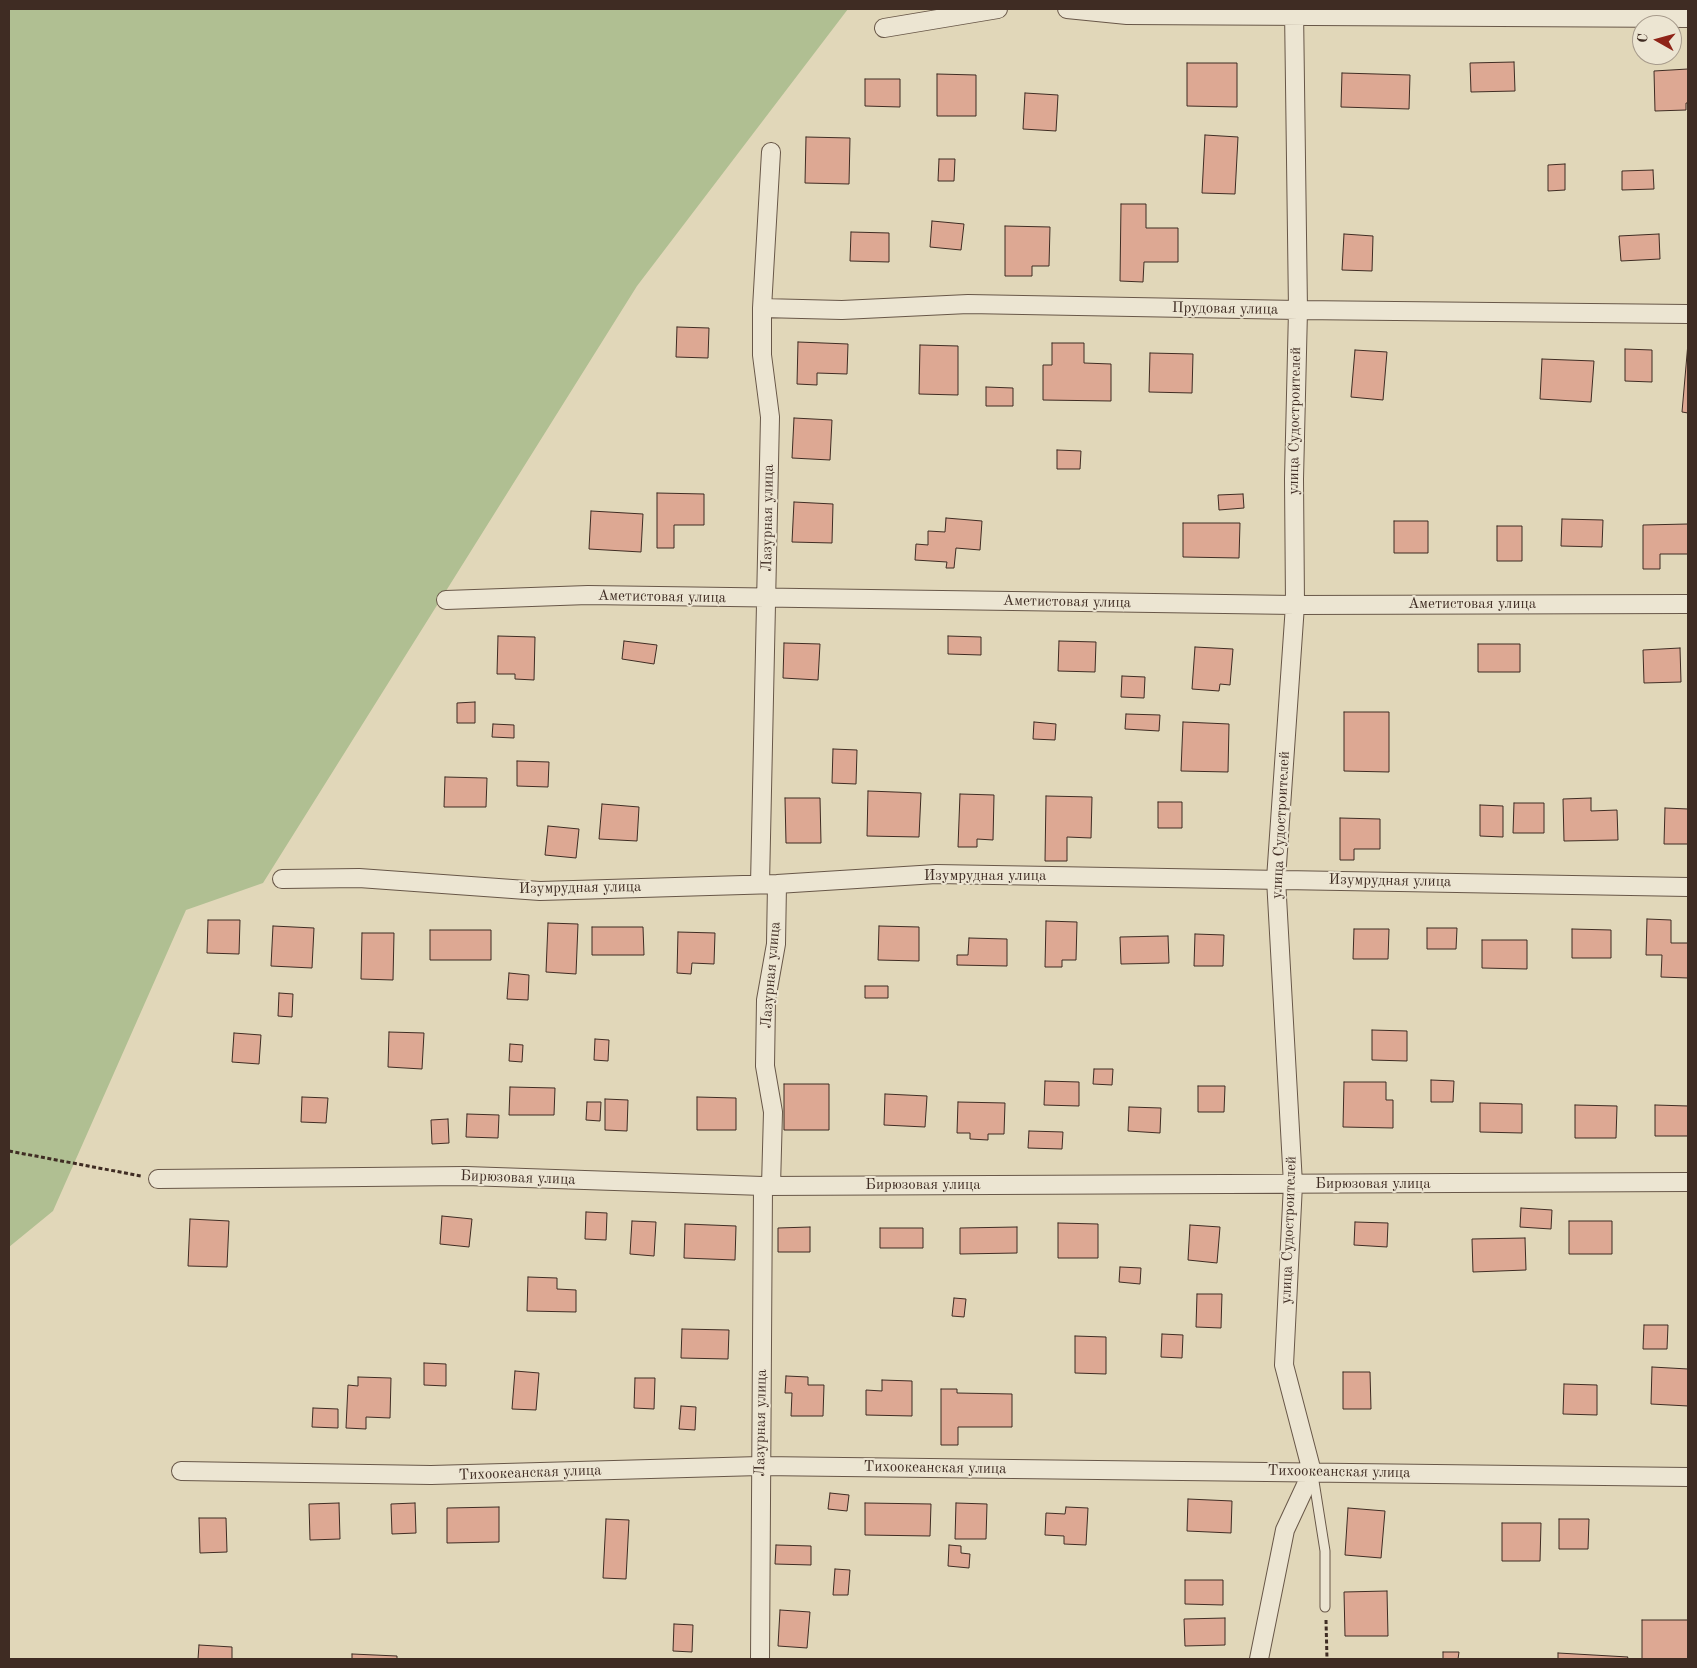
<!DOCTYPE html>
<meta charset="utf-8">
<style>
body{margin:0}
#map{position:relative;width:1697px;height:1668px;overflow:hidden;background:#e1d7b9;font-family:"Old Standard TT",serif}
canvas{display:block}
.frame{position:absolute;inset:0;border:10px solid #3f2c23;pointer-events:none}
.north{position:absolute;left:1632px;top:15px;width:50px;height:50px;box-sizing:border-box;background:#ece5d2;border:1px solid #a79b8c;border-radius:50%;rotate:277deg;font-size:14px;font-weight:700;line-height:20px;text-align:center;color:#3f2c23}
.north::after{content:'';display:block;margin:auto;width:18px;height:22px;background:#8f2418;clip-path:polygon(50% 0,100% 100%,50% 72%,0 100%)}
</style>
<div id="map">
<canvas width="1697" height="1668"></canvas>
<div class="frame"></div>
<div class="north">С</div>
</div>
<script>
const c = document.querySelector('canvas').getContext('2d');
c.lineJoin = 'round';
function fillPath(path, color) { c.fillStyle = color; c.fill(path, 'evenodd'); }
const shape = rows => new Path2D(rows.map(r => 'M' + r).join(''));
function stroke(path, color, width, dash) { c.strokeStyle = color; c.lineWidth = width; c.lineCap = dash ? 'butt' : 'round'; c.setLineDash(dash || []); c.stroke(path); }
function write(font, color, halo, rows, align = 'center') {
  c.font = font + ' "Old Standard TT",serif'; c.lineWidth = 4; c.setLineDash([]); c.textBaseline = 'middle'; c.strokeStyle = halo; c.fillStyle = color; for (const [text, x, y, turn = 0] of rows) {
    c.save(); c.translate(x, y); c.rotate((+turn || 0) * Math.PI / 180); c.textAlign = isNaN(turn) ? turn : align; if (halo) c.strokeText(text, 0, 0); c.fillText(text, 0, 0); c.restore();
  }
}
fillPath(shape([
 [9,9,848,9,637,286,263,883,186,910,53,1211,9,1247]
]), '#b0bf92');
const building = shape([
 [1514,62,1515,91,1471,92,1470,63,1514,62],
 [1187,63,1237,63,1237,107,1187,106,1187,63],
 [1688,69,1688,103,1686,103,1686,110,1655,111,1654,71,1688,69],
 [1342,73,1410,75,1409,109,1341,107,1342,73],
 [937,74,976,75,976,116,937,116,937,74],
 [865,79,900,79,900,107,865,106,865,79],
 [1025,93,1058,95,1056,131,1023,129,1025,93],
 [1205,135,1238,137,1235,194,1202,193,1205,135],
 [806,137,850,138,849,184,805,183,806,137],
 [939,159,955,159,954,181,938,181,939,159],
 [1565,164,1565,190,1548,191,1548,165,1565,164],
 [1653,170,1654,189,1622,190,1622,171,1653,170],
 [1121,204,1146,204,1146,228,1178,228,1178,262,1144,262,1143,282,1120,281,1121,204],
 [932,221,964,224,961,250,930,247,932,221],
 [1005,226,1050,227,1049,266,1032,266,1032,276,1005,276,1005,226],
 [851,232,889,233,889,262,850,261,851,232],
 [1344,234,1373,236,1372,271,1342,270,1344,234],
 [1659,234,1660,259,1621,261,1619,236,1659,234],
 [677,327,709,328,708,358,676,357,677,327],
 [798,342,848,344,847,374,817,373,817,385,797,384,798,342],
 [1052,343,1084,343,1084,363,1111,364,1111,401,1043,400,1043,365,1052,365,1052,343],
 [1688,343,1688,413,1682,412,1688,343],
 [920,345,958,346,958,395,919,394,920,345],
 [1625,349,1652,350,1652,382,1625,381,1625,349],
 [1355,350,1387,352,1383,400,1351,397,1355,350],
 [1150,353,1193,354,1192,393,1149,392,1150,353],
 [1542,359,1594,361,1591,402,1540,399,1542,359],
 [986,387,1013,388,1013,406,986,406,986,387],
 [794,418,832,420,830,460,792,458,794,418],
 [1057,450,1081,451,1080,469,1057,469,1057,450],
 [657,493,704,494,704,525,674,525,674,548,657,548,657,493],
 [1243,494,1244,508,1219,510,1218,495,1243,494],
 [794,502,833,504,832,543,792,542,794,502],
 [591,511,643,514,641,552,589,549,591,511],
 [946,518,982,521,980,550,956,548,954,568,946,568,947,562,915,560,916,544,928,545,928,531,945,532,946,518],
 [1562,519,1603,520,1602,547,1561,546,1562,519],
 [1394,521,1428,521,1428,553,1394,553,1394,521],
 [1183,523,1240,523,1239,558,1183,557,1183,523],
 [1688,524,1688,554,1660,554,1660,569,1643,569,1643,525,1688,524],
 [1497,526,1522,526,1522,561,1497,561,1497,526],
 [498,636,535,637,534,680,515,679,515,674,497,674,498,636],
 [948,636,981,637,981,655,948,654,948,636],
 [624,641,657,645,654,664,622,659,624,641],
 [1059,641,1096,642,1095,672,1058,671,1059,641],
 [784,643,820,644,818,680,783,678,784,643],
 [1478,644,1520,644,1520,672,1478,672,1478,644],
 [1195,647,1233,649,1230,685,1220,684,1219,691,1192,689,1195,647],
 [1680,648,1681,682,1644,683,1643,650,1680,648],
 [1122,676,1145,677,1144,698,1121,697,1122,676],
 [475,702,475,723,457,723,457,703,475,702],
 [1344,712,1389,712,1389,772,1344,771,1344,712],
 [1126,714,1160,715,1159,731,1125,729,1126,714],
 [1034,722,1056,724,1055,740,1033,739,1034,722],
 [1183,722,1229,724,1228,772,1181,771,1183,722],
 [493,724,514,725,514,738,492,737,493,724],
 [833,749,857,750,856,784,832,783,833,749],
 [517,761,549,762,548,787,517,786,517,761],
 [445,777,487,778,486,807,444,807,445,777],
 [868,791,921,793,919,837,867,836,868,791],
 [960,794,994,795,993,840,977,839,977,847,958,847,960,794],
 [1046,796,1092,797,1091,838,1067,837,1067,861,1045,861,1046,796],
 [785,798,820,798,821,843,786,843,785,798],
 [1591,798,1591,811,1617,810,1618,840,1564,841,1563,799,1591,798],
 [1158,802,1182,802,1182,828,1158,828,1158,802],
 [1514,803,1544,803,1544,833,1513,833,1514,803],
 [602,804,639,807,637,841,599,839,602,804],
 [1480,805,1503,806,1503,837,1480,836,1480,805],
 [1665,808,1688,809,1688,844,1664,844,1665,808],
 [1340,818,1380,819,1380,849,1354,849,1354,860,1340,860,1340,818],
 [548,826,579,829,576,858,545,855,548,826],
 [1647,919,1671,920,1671,943,1688,943,1688,978,1661,977,1662,955,1646,955,1647,919],
 [208,920,240,920,239,954,207,953,208,920],
 [1046,921,1077,922,1076,960,1062,960,1062,967,1045,967,1046,921],
 [548,923,578,924,576,974,546,972,548,923],
 [273,926,314,928,312,968,271,966,273,926],
 [879,926,919,927,919,961,878,960,879,926],
 [592,927,643,927,644,955,592,955,592,927],
 [1427,928,1457,928,1456,949,1427,949,1427,928],
 [1354,929,1389,929,1388,959,1353,959,1354,929],
 [1572,929,1611,930,1611,958,1572,958,1572,929],
 [430,930,491,930,491,960,430,960,430,930],
 [678,932,715,933,714,964,692,963,691,974,677,973,678,932],
 [362,933,394,933,393,980,361,979,362,933],
 [1195,934,1224,935,1223,966,1194,966,1195,934],
 [1168,936,1169,963,1121,964,1120,937,1168,936],
 [969,938,1007,939,1007,966,957,965,957,955,968,955,969,938],
 [1482,940,1527,940,1527,969,1482,968,1482,940],
 [509,973,529,975,528,1000,507,999,509,973],
 [865,986,888,986,888,998,865,998,865,986],
 [279,993,293,994,292,1017,278,1016,279,993],
 [1372,1030,1407,1031,1407,1061,1372,1060,1372,1030],
 [389,1032,424,1033,422,1069,388,1067,389,1032],
 [234,1033,261,1035,259,1064,232,1062,234,1033],
 [595,1039,609,1040,608,1061,594,1060,595,1039],
 [510,1044,523,1045,522,1062,509,1061,510,1044],
 [1094,1069,1113,1069,1112,1085,1093,1084,1094,1069],
 [1431,1080,1454,1081,1453,1102,1431,1102,1431,1080],
 [1045,1081,1079,1082,1079,1106,1044,1105,1045,1081],
 [1344,1082,1386,1082,1386,1100,1393,1100,1393,1128,1343,1127,1344,1082],
 [784,1084,829,1084,829,1130,784,1130,784,1084],
 [1198,1086,1225,1086,1224,1112,1198,1112,1198,1086],
 [510,1087,555,1088,554,1115,509,1115,510,1087],
 [885,1094,927,1096,925,1127,884,1125,885,1094],
 [302,1097,328,1098,326,1123,301,1122,302,1097],
 [697,1097,736,1098,736,1130,697,1130,697,1097],
 [605,1099,628,1100,627,1131,605,1130,605,1099],
 [587,1102,601,1102,600,1121,586,1120,587,1102],
 [958,1102,1005,1103,1004,1134,988,1134,988,1140,970,1139,970,1133,957,1133,958,1102],
 [1480,1103,1522,1104,1522,1133,1480,1132,1480,1103],
 [1575,1105,1617,1106,1616,1138,1575,1138,1575,1105],
 [1655,1105,1688,1106,1688,1136,1655,1136,1655,1105],
 [1129,1107,1161,1108,1160,1133,1128,1131,1129,1107],
 [467,1114,499,1115,498,1138,466,1137,467,1114],
 [448,1119,449,1143,432,1144,431,1120,448,1119],
 [1029,1131,1063,1132,1062,1149,1028,1148,1029,1131],
 [1521,1208,1552,1210,1551,1229,1520,1227,1521,1208],
 [586,1212,607,1213,606,1240,585,1239,586,1212],
 [442,1216,472,1219,469,1247,440,1244,442,1216],
 [190,1219,229,1221,227,1267,188,1266,190,1219],
 [632,1221,656,1222,654,1256,630,1254,632,1221],
 [1569,1221,1612,1221,1612,1254,1569,1254,1569,1221],
 [1355,1222,1388,1223,1387,1247,1354,1245,1355,1222],
 [1058,1223,1098,1224,1098,1258,1058,1258,1058,1223],
 [685,1224,736,1226,735,1260,684,1258,685,1224],
 [1190,1225,1220,1227,1217,1263,1188,1260,1190,1225],
 [810,1227,810,1252,778,1252,778,1228,810,1227],
 [1017,1227,1017,1253,960,1254,960,1228,1017,1227],
 [880,1228,923,1228,923,1248,880,1248,880,1228],
 [1525,1238,1526,1270,1473,1272,1472,1239,1525,1238],
 [1120,1267,1141,1268,1140,1284,1119,1282,1120,1267],
 [528,1277,557,1278,557,1289,576,1290,576,1312,527,1311,528,1277],
 [1197,1294,1222,1294,1221,1328,1196,1327,1197,1294],
 [954,1298,966,1299,964,1317,952,1316,954,1298],
 [1644,1325,1668,1325,1667,1349,1643,1349,1644,1325],
 [682,1329,729,1330,728,1359,681,1358,682,1329],
 [1162,1334,1183,1335,1182,1358,1161,1357,1162,1334],
 [1075,1336,1106,1337,1106,1374,1075,1373,1075,1336],
 [424,1363,446,1364,446,1386,424,1385,424,1363],
 [1652,1367,1688,1369,1688,1406,1651,1404,1652,1367],
 [515,1371,539,1373,536,1410,512,1409,515,1371],
 [1343,1372,1370,1372,1371,1409,1343,1409,1343,1372],
 [786,1376,808,1377,808,1385,824,1385,823,1416,791,1416,792,1393,785,1393,786,1376],
 [358,1377,391,1378,390,1418,366,1417,366,1429,346,1428,348,1385,358,1386,358,1377],
 [635,1378,655,1378,654,1409,634,1408,635,1378],
 [882,1380,912,1381,912,1416,866,1415,866,1390,882,1391,882,1380],
 [1564,1384,1597,1385,1597,1415,1563,1414,1564,1384],
 [941,1389,957,1389,957,1393,1012,1394,1012,1427,958,1427,958,1445,941,1445,941,1389],
 [681,1406,696,1407,695,1430,679,1429,681,1406],
 [313,1408,338,1409,338,1428,312,1427,313,1408],
 [830,1493,849,1495,847,1511,828,1509,830,1493],
 [1188,1499,1232,1501,1231,1533,1187,1531,1188,1499],
 [339,1503,340,1539,310,1540,309,1504,339,1503],
 [415,1503,416,1533,392,1534,391,1504,415,1503],
 [865,1503,931,1504,930,1536,865,1535,865,1503],
 [956,1503,987,1504,986,1539,955,1539,956,1503],
 [499,1507,499,1542,447,1543,447,1508,499,1507],
 [1066,1507,1088,1508,1086,1545,1064,1544,1064,1536,1045,1535,1046,1513,1065,1514,1066,1507],
 [1348,1508,1385,1511,1381,1558,1345,1555,1348,1508],
 [199,1518,226,1518,227,1552,200,1553,199,1518],
 [606,1519,629,1520,626,1579,603,1578,606,1519],
 [1559,1519,1589,1519,1588,1549,1559,1549,1559,1519],
 [1502,1523,1541,1523,1540,1561,1502,1561,1502,1523],
 [776,1545,811,1546,811,1565,775,1564,776,1545],
 [949,1545,961,1546,961,1553,970,1554,969,1568,948,1566,949,1545],
 [835,1569,850,1570,848,1595,833,1595,835,1569],
 [1185,1580,1223,1580,1223,1605,1185,1604,1185,1580],
 [1387,1591,1388,1636,1345,1636,1344,1592,1387,1591],
 [780,1610,810,1612,807,1648,778,1646,780,1610],
 [1225,1618,1225,1645,1185,1646,1184,1619,1225,1618],
 [1642,1620,1688,1620,1688,1659,1642,1659,1642,1620],
 [674,1624,693,1625,692,1652,673,1651,674,1624],
 [199,1645,232,1647,232,1659,198,1659,199,1645],
 [1443,1652,1459,1652,1458,1659,1443,1659,1443,1652],
 [1558,1653,1628,1657,1627,1659,1558,1659,1558,1653],
 [352,1654,397,1656,397,1659,352,1659,352,1654]
]);
fillPath(building, '#dda893');
stroke(building, '#3f2c23', 1);
const lane = shape([
 [1313,1475,1325,1551,1325,1607]
]);
const street = shape([
 [1067,9,1127,15,1688,18],
 [884,28,998,9],
 [762,308,842,310,968,304,1298,310,1688,314],
 [446,600,588,595,1295,605,1688,604],
 [282,879,359,878,540,891,777,884,936,874,1688,887],
 [760,884,770,417,762,355,762,308,771,152],
 [158,1179,466,1176,763,1186,1688,1182],
 [771,1186,773,1112,765,1066,766,1000,776,944,777,884],
 [181,1471,431,1475,760,1466,1688,1477],
 [760,1659,763,1186],
 [1259,1659,1285,1530,1312,1472,1284,1365,1293,1184,1276,879,1295,605,1294,479,1298,310,1294,9]
]);
stroke(lane, '#685748', 11);
stroke(street, '#685748', 20);
stroke(shape([
 [9,1151,141,1176],
 [1326,1620,1327,1659]
]), '#3f2c23', 3, [4, 2.5]);
stroke(lane, '#ece5d2', 9);
stroke(street, '#ece5d2', 18);
write('15px', '#3f2c23', '#ece5d2', [
 ["Прудовая улица",1225,309,1],
 ["улица Судостроителей",1295,421,-89],
 ["Лазурная улица",768,518,-89],
 ["Аметистовая улица",662,597,1],
 ["Аметистовая улица",1067,602,1],
 ["Аметистовая улица",1472,604],
 ["улица Судостроителей",1281,825,-87],
 ["Изумрудная улица",985,876],
 ["Изумрудная улица",1390,881,1],
 ["Изумрудная улица",580,888,-1],
 ["Лазурная улица",771,975,-85],
 ["Бирюзовая улица",518,1178,2],
 ["Бирюзовая улица",1373,1184],
 ["Бирюзовая улица",923,1185],
 ["улица Судостроителей",1289,1230,-88],
 ["Лазурная улица",761,1423,-89],
 ["Тихоокеанская улица",935,1468,1],
 ["Тихоокеанская улица",1339,1472,1],
 ["Тихоокеанская улица",530,1473,-2]
]);
</script>
